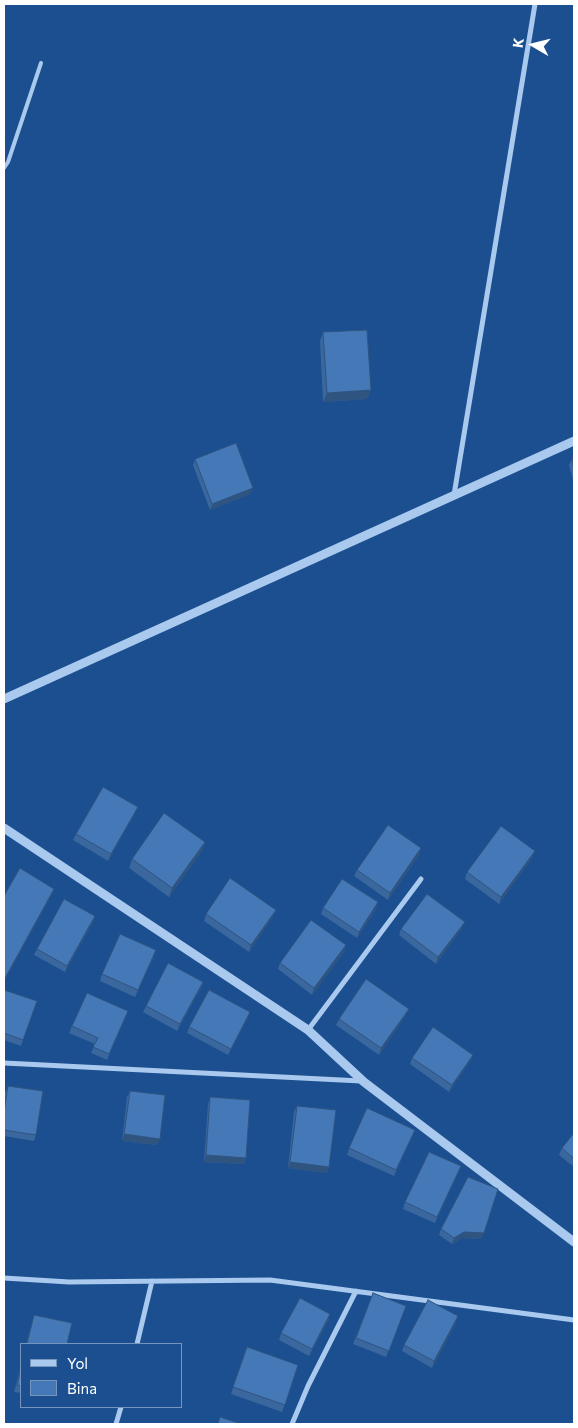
<!DOCTYPE html>
<style>
body{margin:0}
#map{position:relative;width:578px;height:1428px;overflow:hidden;background:#1b4f8f;font-family:Commissioner,sans-serif}
canvas{display:block}
.frame{position:absolute;inset:0;border:5px solid #fff;pointer-events:none}
.legend{position:absolute;left:20px;top:1343px;width:162px;height:65px;box-sizing:border-box;background:#1b4f8f;border:1px solid #7695bc;margin:0;padding:6px 9px;list-style:none;font-size:15px;color:#fff}
.legend li{display:flex;align-items:center;gap:10px;height:25px}
.legend b{width:25px;border:1px solid #7695bc}
.north{position:absolute;left:508px;top:20px;width:50px;height:50px;-webkit-text-stroke:4px #1b4f8f;paint-order:stroke;rotate:278deg;font-size:14px;font-weight:700;line-height:20px;text-align:center;color:#fff}
.north::after{content:'';display:block;margin:auto;width:18px;height:22px;background:#fff;clip-path:polygon(50% 0,100% 100%,50% 72%,0 100%)}
</style>
<div id="map">
<canvas width="578" height="1428"></canvas>
<div class="frame"></div>
<ul class="legend">
<li><b style="height:6px;background:#a9c9ee"></b>Yol</li>
<li><b style="height:14px;background:#4478b7"></b>Bina</li>
</ul>
<div class="north">K</div>
</div>
<script>
const c = document.querySelector('canvas').getContext('2d');
c.lineJoin = 'round';
const shape = rows => new Path2D(rows.map(r => 'M' + r).join(''));
function stroke(path, color, width, dash) { c.strokeStyle = color; c.lineWidth = width; c.lineCap = dash ? 'butt' : 'round'; c.setLineDash(dash || []); c.stroke(path); }
function fillPath(path, color) { c.fillStyle = color; c.fill(path, 'evenodd'); }
stroke(shape([
 [4,168,8,162,41,63]
]), '#a9c9ee', 4);
stroke(shape([
 [454,495,535,4],
 [308,1030,421,879],
 [4,1063,361,1081],
 [4,1278,69,1282,270,1280,574,1320],
 [137,1344,152,1281],
 [116,1424,121,1407],
 [292,1424,308,1386,356,1291]
]), '#a9c9ee', 5);
stroke(shape([
 [4,699,574,441],
 [4,828,308,1030,364,1082,574,1242]
]), '#a9c9ee', 9);
fillPath(shape([
 [323,332,371,390,367,399,323,402,320,341],
 [574,458,574,484,569,465,572,459],
 [195,459,250,494,210,510,193,465],
 [135,813,108,861,73,840,76,834],
 [205,842,202,851,169,897,129,868,132,859],
 [421,848,419,855,388,900,354,876,357,870],
 [535,851,532,858,499,904,465,879,467,872],
 [323,908,376,909,357,938,321,914],
 [276,910,273,916,249,952,204,921,206,914],
 [95,916,93,922,65,972,34,955,37,949],
 [462,928,436,964,399,935,401,929],
 [344,952,312,995,278,969,280,963],
 [154,956,135,997,100,981,102,974],
 [203,982,201,988,177,1031,143,1012,146,1006],
 [4,991,37,1001,21,1046,4,1040],
 [406,1015,379,1055,336,1025,339,1019],
 [125,1018,107,1060,91,1053,95,1044,69,1033,72,1026],
 [248,1018,228,1055,187,1033,189,1027],
 [473,1055,470,1061,449,1092,410,1064,412,1058],
 [8,1086,36,1135,34,1141,4,1136,4,1103,5,1093],
 [130,1091,160,1139,157,1145,122,1141,127,1097],
 [210,1097,246,1158,244,1164,204,1162,208,1104],
 [297,1106,329,1167,327,1173,288,1168,294,1112],
 [574,1133,574,1167,559,1155,562,1148],
 [412,1136,394,1176,347,1155,349,1148],
 [458,1173,435,1223,403,1209,405,1202],
 [441,1229,481,1239,462,1238,452,1244,439,1235],
 [373,1293,406,1306,386,1357,353,1344],
 [330,1314,328,1321,309,1356,279,1340,281,1333],
 [34,1315,67,1344,26,1344],
 [456,1323,432,1368,402,1351,404,1345],
 [247,1347,298,1365,282,1412,231,1394],
 [21,1365,21,1393,14,1392]
]), '#3a679d');
fillPath(shape([
 [371,390,367,399,323,402,327,393],
 [253,488,250,494,210,510,212,504],
 [138,807,135,813,108,861,111,854],
 [205,842,202,851,169,897,172,888],
 [421,848,419,855,388,900,390,893],
 [535,851,532,858,499,904,501,897],
 [54,889,52,895,4,982,4,980],
 [378,902,376,909,357,938,359,932],
 [276,910,273,916,249,952,251,945],
 [95,916,93,922,65,972,67,966],
 [465,922,462,928,436,964,438,957],
 [346,945,344,952,312,995,314,988],
 [203,982,201,988,177,1031,180,1024],
 [409,1009,406,1015,379,1055,381,1048],
 [250,1012,248,1018,228,1055,231,1049],
 [473,1055,470,1061,449,1092,452,1085],
 [124,1134,160,1139,157,1145,122,1141],
 [206,1155,246,1158,244,1164,204,1162],
 [290,1162,329,1167,327,1173,288,1168],
 [461,1166,458,1173,435,1223,437,1217],
 [464,1232,484,1233,481,1239,462,1238,452,1244,454,1238],
 [330,1314,328,1321,309,1356,312,1349],
 [458,1316,456,1323,432,1368,434,1361]
]), '#305480');
const building = shape([
 [367,330,371,390,327,393,323,332,367,330],
 [236,443,253,488,212,504,195,459,236,443],
 [574,458,574,469,572,459,574,458],
 [103,787,138,807,111,854,76,834,103,787],
 [164,813,205,842,172,888,132,859,164,813],
 [388,825,421,848,390,893,357,870,388,825],
 [501,826,535,851,501,897,467,872,501,826],
 [20,868,54,889,4,980,4,896,20,868],
 [230,878,276,910,251,945,206,914,230,878],
 [342,879,378,902,359,932,323,908,342,879],
 [427,894,465,922,438,957,401,929,427,894],
 [64,899,95,916,67,966,37,949,64,899],
 [311,920,346,945,314,988,280,963,311,920],
 [120,934,156,950,138,990,102,974,120,934],
 [168,963,203,982,180,1024,146,1006,168,963],
 [366,979,409,1009,381,1048,339,1019,366,979],
 [4,990,37,1001,23,1040,4,1033,4,990],
 [209,990,250,1012,231,1049,189,1027,209,990],
 [87,993,128,1011,109,1054,93,1047,98,1038,72,1026,87,993],
 [433,1027,473,1055,452,1085,412,1058,433,1027],
 [8,1086,43,1091,36,1135,4,1130,4,1112,8,1086],
 [130,1091,165,1095,160,1139,124,1134,130,1091],
 [210,1097,250,1100,246,1158,206,1155,210,1097],
 [297,1106,336,1110,329,1167,290,1162,297,1106],
 [367,1108,415,1130,396,1170,349,1148,367,1108],
 [574,1133,574,1159,562,1148,574,1133],
 [429,1152,461,1166,437,1217,405,1202,429,1152],
 [468,1177,498,1189,484,1233,464,1232,454,1238,441,1229,468,1177],
 [373,1293,406,1306,389,1351,356,1338,373,1293],
 [300,1298,330,1314,312,1349,281,1333,300,1298],
 [428,1300,458,1316,434,1361,404,1345,428,1300],
 [34,1315,72,1323,67,1344,27,1344,34,1315],
 [247,1347,298,1365,285,1405,233,1387,247,1347],
 [21,1368,21,1386,17,1385,21,1368],
 [220,1417,241,1424,218,1424,220,1417]
]);
fillPath(building, '#4478b7');
stroke(building, '#305480', 1);
</script>
